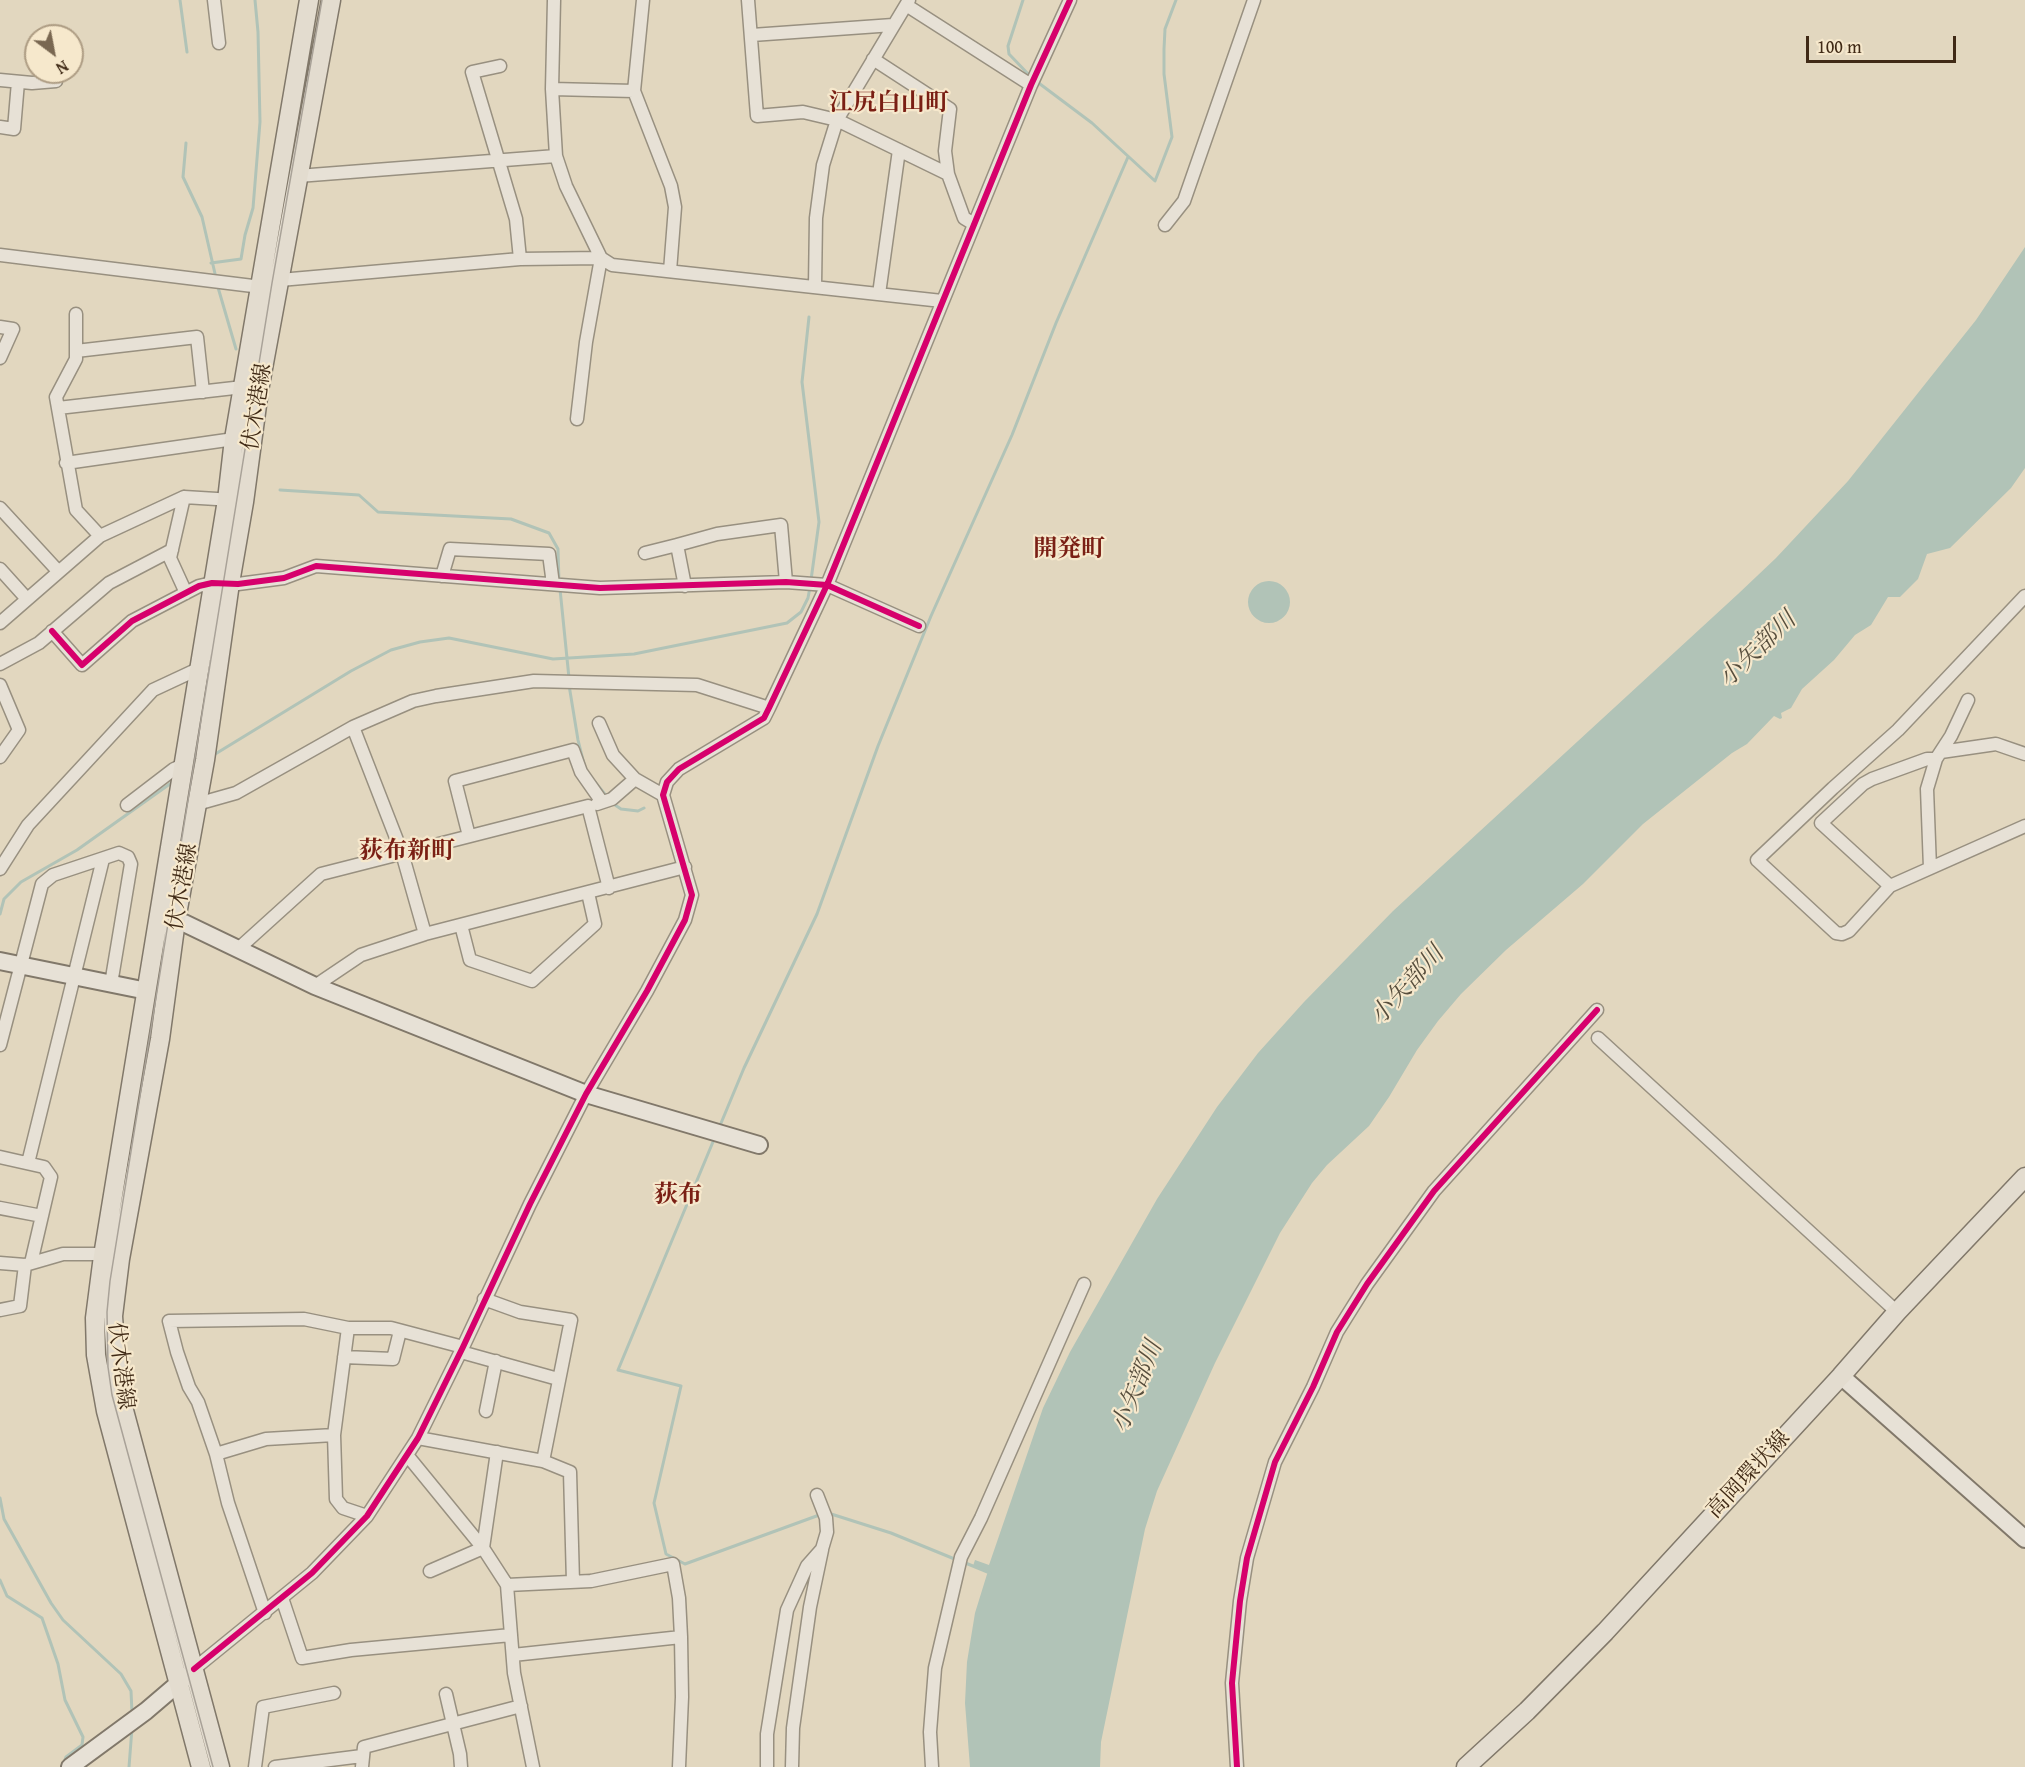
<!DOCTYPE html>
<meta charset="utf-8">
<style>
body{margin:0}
#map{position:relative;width:2025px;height:1767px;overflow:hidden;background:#e2d7bf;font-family:"Gentium Book Plus",serif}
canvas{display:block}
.north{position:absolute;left:24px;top:24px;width:60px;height:60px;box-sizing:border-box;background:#f6e8cc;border:2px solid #ad9c83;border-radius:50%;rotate:148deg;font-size:16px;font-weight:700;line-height:24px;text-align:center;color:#402a16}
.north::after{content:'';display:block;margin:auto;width:21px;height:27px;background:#796751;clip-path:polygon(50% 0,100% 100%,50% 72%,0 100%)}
.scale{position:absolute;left:1806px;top:36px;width:150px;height:27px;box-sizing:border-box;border:3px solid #402a16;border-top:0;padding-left:8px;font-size:18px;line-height:21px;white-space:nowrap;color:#402a16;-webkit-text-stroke:4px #f6e8cc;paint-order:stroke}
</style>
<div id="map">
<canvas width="2025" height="1767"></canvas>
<div class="north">N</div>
<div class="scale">100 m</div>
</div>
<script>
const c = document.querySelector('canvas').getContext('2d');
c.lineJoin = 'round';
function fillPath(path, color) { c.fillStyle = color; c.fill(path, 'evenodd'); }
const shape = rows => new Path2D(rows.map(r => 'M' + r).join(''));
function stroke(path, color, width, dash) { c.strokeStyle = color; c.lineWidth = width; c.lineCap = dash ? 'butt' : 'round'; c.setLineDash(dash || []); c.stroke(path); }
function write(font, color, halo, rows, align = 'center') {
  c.font = font + ' "Gentium Book Plus","Noto Serif JP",serif'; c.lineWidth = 4.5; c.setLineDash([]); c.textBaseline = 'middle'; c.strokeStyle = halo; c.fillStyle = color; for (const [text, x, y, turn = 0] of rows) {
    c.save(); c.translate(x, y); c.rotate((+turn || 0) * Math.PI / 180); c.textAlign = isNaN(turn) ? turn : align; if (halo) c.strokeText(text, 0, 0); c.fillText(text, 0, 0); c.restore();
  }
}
fillPath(shape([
 [2025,247,2025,468,2011,488,1950,548,1927,554,1918,579,1900,597,1888,597,1871,625,1855,635,1834,660,1802,689,1791,708,1781,713,1782,718,1780,719,1774,716,1747,744,1732,753,1643,824,1583,884,1506,950,1461,994,1438,1021,1417,1050,1389,1097,1369,1126,1327,1165,1312,1183,1280,1233,1215,1363,1157,1491,1145,1529,1101,1742,1100,1767,970,1767,965,1703,967,1662,975,1613,988,1571,973,1566,975,1560,989,1565,1043,1408,1070,1352,1157,1199,1217,1107,1258,1053,1304,1002,1393,911,1738,594,1776,558,1848,481,1976,320],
 '1248 602a21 21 0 1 1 42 0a21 21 0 1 1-42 0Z'
]), '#b1c3b7');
stroke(shape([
 [180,0,187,52],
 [1023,0,1008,46,1009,54,1031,77],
 [1036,81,1092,123,1155,181,1172,137,1164,74,1164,49,1165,29,1176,0],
 [186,143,183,177,202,217,216,278],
 [211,263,241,259,245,235,253,208,260,122,258,32,255,0],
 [217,284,236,349],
 [809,317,802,382,819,522,811,580],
 [280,490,359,495,378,512,511,519,549,533,558,549,559,583],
 [560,589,569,678],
 [569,685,578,740,584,764],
 [212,756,351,671,391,650,420,642,449,638,553,659,634,654,787,623,801,612,808,598,810,587],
 [595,782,608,798],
 [612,803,621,809,638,811,644,808],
 [0,914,4,899,21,882,77,850,174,781],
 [719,1128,744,1068,817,914,878,746,931,616,1012,435,1056,323,1128,157],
 [715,1137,618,1370,681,1386,654,1503,666,1554,685,1564,822,1514],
 [0,1498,4,1519,51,1603,63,1620,121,1674,131,1691,132,1713],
 [828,1513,891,1533,957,1560],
 [963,1562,990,1573],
 [0,1580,7,1596,42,1618,58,1664,65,1700,83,1737,82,1745,66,1757,63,1766],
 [129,1767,132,1728]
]), '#b1c3b7', 3);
const street = shape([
 [214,0,219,43],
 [554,0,552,89,556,156,566,186,601,258,612,265,942,301],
 [643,0,634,91,671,186,675,207,670,271],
 [748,0,757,116,803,112,837,120,948,174,964,218,974,224],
 [906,5,1031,85],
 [752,35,893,25],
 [873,59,950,109,945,151,948,174],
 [500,66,472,72,516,219,520,259],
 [0,80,32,83,56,81],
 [552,89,634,91],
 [0,127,14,129,18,82],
 [298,176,556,156],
 [1165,225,1184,201,1254,0],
 [0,255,261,287,280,280,520,259,601,258],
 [815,286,816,218,823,165,837,120,909,0],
 [879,294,899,150],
 [76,314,76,359,56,397,76,510,100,536],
 [0,327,13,329,0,358],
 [76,351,197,337,203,392],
 [58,408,243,387],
 [577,419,586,342,601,258],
 [66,463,234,439],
 [184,497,170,558,186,593],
 [0,508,58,571],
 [645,553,677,545],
 [0,569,27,599],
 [442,576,450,549,549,554,553,584],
 [685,586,677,545,717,534,781,525,786,582],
 [2025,596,1898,730,1833,788,1757,860,1836,933,1842,934,1849,931,1890,886,2025,826],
 [0,623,100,536,184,497,233,500],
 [52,631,82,665,132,621,199,586,212,583,238,584,284,578,316,566,600,588,786,582,827,585,919,626],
 [0,664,39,643,109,583,172,550],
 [0,685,19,730,0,757],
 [599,723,613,755,635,779,663,795],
 [353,727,402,853,425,934],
 [1941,752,1996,744,2025,754],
 [197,804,236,793,353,727,413,701,436,696,534,681,697,685,769,708],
 [597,804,612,799,635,779],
 [127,805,174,769,183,765],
 [469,836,455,781,573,750,581,772,602,802],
 [1930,868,1927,789,1936,759,1951,736,1968,700],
 [0,869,28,825,153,690,198,669],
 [1890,886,1821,823,1863,784,1872,779,1927,759,1936,759],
 [461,925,470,960,532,981,595,924,588,893],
 [237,950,321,874,588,806,609,888],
 [315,986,361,955,425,934,685,867],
 [1598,1038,1897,1312],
 [0,1045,42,884,53,875,119,853,128,857,131,864,111,984],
 [0,1157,44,1167,51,1177,31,1263],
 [28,1163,103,859],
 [0,1208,42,1216],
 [0,1263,25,1265,63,1254,99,1254,110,1257],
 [0,1310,20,1306,25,1265],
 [348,1328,391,1328,463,1347],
 [461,1352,558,1379],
 [344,1357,393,1359,400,1331],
 [486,1411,496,1361],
 [418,1438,543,1461,571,1320,520,1312,484,1299],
 [216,1454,266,1439,334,1435],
 [407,1455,483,1548,507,1585,514,1673,533,1767],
 [543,1461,570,1472,573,1582],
 [430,1571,483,1548,497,1452],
 [507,1585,591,1581,673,1564,679,1598,681,1637,682,1697,679,1767],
 [282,1598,302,1658,351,1650,511,1635],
 [265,1613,228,1503,216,1454,198,1402,189,1387,177,1352,169,1321,304,1319,348,1328,334,1435,336,1499,343,1508,367,1516],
 [513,1655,681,1637],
 [194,1669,312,1573,367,1516,418,1438,463,1347,530,1204,586,1094,647,991,685,920,692,895,663,795,667,782,679,769,764,718,769,708,827,585,1031,85,1070,0],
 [446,1694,460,1754,461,1767],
 [255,1767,263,1707,334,1693],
 [275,1767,362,1756],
 [362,1767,364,1747,521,1706],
 [767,1767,767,1734,787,1610,807,1566,822,1549,827,1532,826,1518,817,1495],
 [792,1767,793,1728,810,1607,822,1550],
 [932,1767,930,1732,935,1668,961,1557,981,1518,1084,1284],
 [1237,1767,1232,1683,1240,1601,1247,1558,1275,1462,1313,1387,1337,1332,1367,1284,1434,1191,1597,1010]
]);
const secondary = shape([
 [164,918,184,923,315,986,586,1094,759,1145],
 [0,961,147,991],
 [1841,1376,2025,1539],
 [70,1767,146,1711,187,1676]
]);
const primary = shape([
 [201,1767,106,1411,96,1355,95,1318,103,1256,227,500,234,439,309,0],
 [220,1767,122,1403,117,1376,113,1316,120,1259,160,1039,176,920,205,760,230,583,244,502,259,390,331,0],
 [1466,1767,1527,1711,1605,1632,1841,1376,1897,1312,2025,1177]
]);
stroke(street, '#989080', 15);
stroke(secondary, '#81786a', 20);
stroke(primary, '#81786a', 21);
stroke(street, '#e7e1d6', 12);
stroke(secondary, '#e7e1d6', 16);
stroke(primary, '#e3dccf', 18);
stroke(shape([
 [213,1767,112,1395,108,1367,107,1312,110,1281,272,283,322,0]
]), '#a9a298', 1.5);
stroke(shape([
 [52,631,82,665,132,621,199,586,212,583,238,584,284,578,316,566,600,588,786,582,827,585,919,626],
 [194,1669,312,1573,367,1516,418,1438,463,1347,530,1204,586,1094,647,991,685,920,692,895,663,795,667,782,679,769,764,718,769,708,827,585,1031,85,1070,0],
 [1237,1767,1232,1683,1240,1601,1247,1558,1275,1462,1313,1387,1337,1332,1367,1284,1434,1191,1597,1010]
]), '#d6006c', 6);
write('22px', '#402a16', '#f6e8cc', [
 ["伏木港線",258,407,-81],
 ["伏木港線",183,887,-80],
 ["伏木港線",120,1366,83],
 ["高岡環状線",1749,1475,-47]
]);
write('bold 24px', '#7a1f14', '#f6e8cc', [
 ["江尻白山町",889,104],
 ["開発町",1069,550],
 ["荻布新町",407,852],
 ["荻布",678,1196]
]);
write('italic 24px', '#574e3d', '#f6e8cc', [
 ["小矢部川",1758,650,-44],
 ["小矢部川",1408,986,-48],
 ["小矢部川",1138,1387,-68]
]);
</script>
